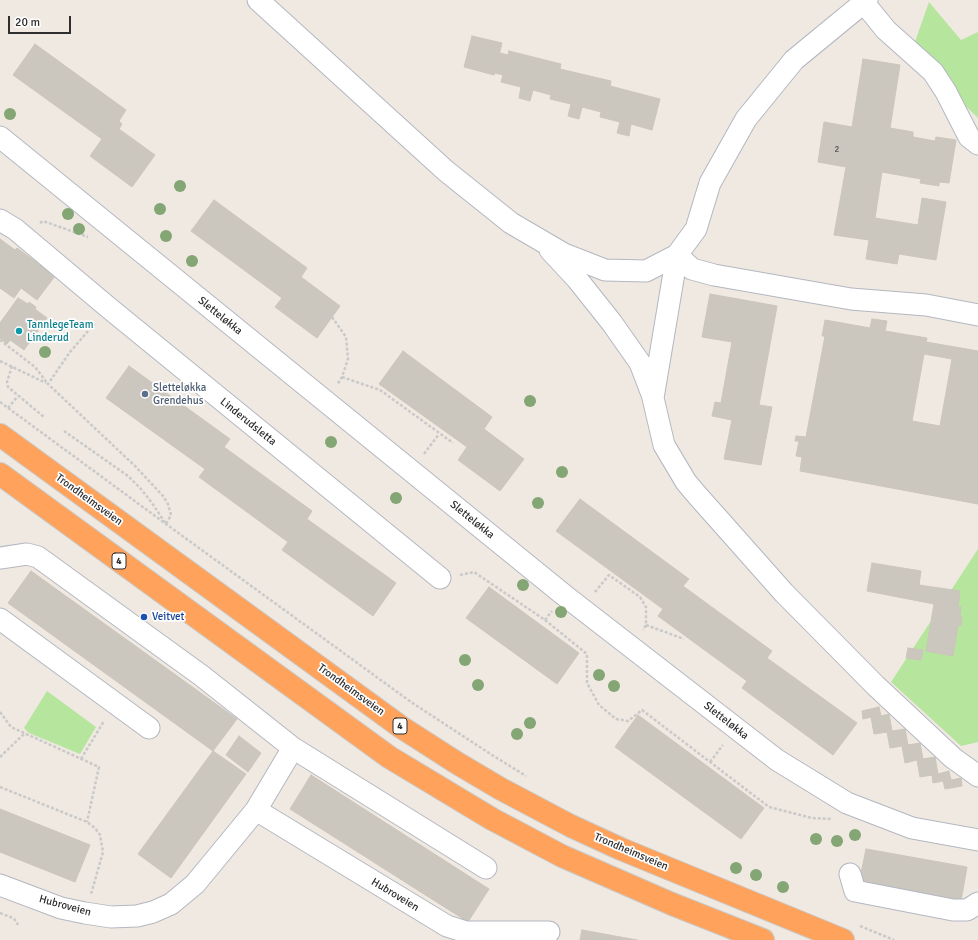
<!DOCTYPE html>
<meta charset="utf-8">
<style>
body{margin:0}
#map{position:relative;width:978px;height:940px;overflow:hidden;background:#efe9e1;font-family:Signika,sans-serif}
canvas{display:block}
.scale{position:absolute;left:8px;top:16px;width:63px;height:18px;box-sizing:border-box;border:2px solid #2e2e2e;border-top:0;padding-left:5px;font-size:12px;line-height:14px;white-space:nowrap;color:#2e2e2e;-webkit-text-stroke:3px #fff;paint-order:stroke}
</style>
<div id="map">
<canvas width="978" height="940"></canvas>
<div class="scale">20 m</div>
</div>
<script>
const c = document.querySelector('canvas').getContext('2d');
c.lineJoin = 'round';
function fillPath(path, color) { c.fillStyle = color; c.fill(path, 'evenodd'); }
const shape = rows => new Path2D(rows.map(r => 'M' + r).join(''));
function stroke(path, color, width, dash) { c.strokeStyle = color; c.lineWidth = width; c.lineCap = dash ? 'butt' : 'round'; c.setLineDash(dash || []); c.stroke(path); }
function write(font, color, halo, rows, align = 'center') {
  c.font = font + ' Signika,sans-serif'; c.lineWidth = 3.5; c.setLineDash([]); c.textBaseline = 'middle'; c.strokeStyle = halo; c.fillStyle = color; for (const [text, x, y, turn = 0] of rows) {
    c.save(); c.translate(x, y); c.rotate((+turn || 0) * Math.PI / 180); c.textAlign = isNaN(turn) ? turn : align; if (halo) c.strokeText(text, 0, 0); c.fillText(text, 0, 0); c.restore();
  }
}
fillPath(shape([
 [929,2,961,40,978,32,978,118,911,53],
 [978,549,978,742,961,746,891,682],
 [47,691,96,727,80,754,29,733,24,728]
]), '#b6e59e');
const building = shape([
 [472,36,502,43,494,75,464,67,472,36],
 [35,44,126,110,119,121,122,124,119,129,155,155,132,187,90,156,102,139,13,75,35,44],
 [509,51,561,64,560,69,611,81,610,86,660,99,652,130,631,124,629,136,617,133,620,122,600,117,601,112,582,107,579,119,568,116,571,104,550,99,551,95,533,90,530,101,519,98,521,87,501,82,503,75,495,73,500,53,508,55,509,51],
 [863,59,900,65,890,128,913,132,913,137,935,141,936,137,956,140,949,183,939,182,939,186,920,183,921,179,882,172,875,218,918,225,922,198,946,202,936,260,899,254,897,264,866,259,869,240,834,235,846,167,818,162,824,122,852,127,863,59],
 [214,200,307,268,301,277,340,306,317,338,275,307,282,298,191,231,214,200],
 [0,239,15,250,17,248,55,276,37,300,21,288,14,298,0,288,0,239],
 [710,294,777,306,759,405,772,407,761,465,724,459,732,420,712,416,715,402,721,403,732,342,702,337,710,294],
 [18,298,28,304,29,302,36,307,35,309,47,318,24,350,10,340,7,344,0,338,0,323,18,298],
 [872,319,887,321,885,331,927,338,926,342,978,351,978,504,800,471,802,457,796,456,799,441,795,441,796,436,806,437,825,336,822,336,825,320,870,328,872,319],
 [924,354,952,359,940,426,912,421,924,354],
 [403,351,492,417,484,429,524,459,500,491,458,460,467,447,379,384,403,351],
 [129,366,230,439,224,447,312,511,307,519,396,583,373,616,282,550,288,542,199,477,205,469,106,398,129,366],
 [580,499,689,579,683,586,772,651,767,658,857,723,833,755,742,688,747,681,658,616,663,609,556,531,580,499],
 [872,563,921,571,919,585,960,591,958,606,961,607,960,617,962,617,961,626,958,625,953,656,926,651,934,604,867,591,872,563],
 [31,571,237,719,213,751,8,603,31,571],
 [489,587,579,653,557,684,466,618,489,587],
 [908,648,923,650,921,660,906,658,908,648],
 [879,707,881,716,889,714,892,731,905,729,908,745,920,743,923,759,935,757,938,774,949,771,951,780,961,778,962,786,945,789,943,781,933,783,932,775,920,777,917,760,905,763,902,746,890,748,887,732,874,734,871,717,863,719,862,711,879,707],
 [638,715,764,808,741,839,615,747,638,715],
 [239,736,261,753,248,772,226,755,239,736],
 [213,751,246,774,171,878,138,854,213,751],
 [311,775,489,889,468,922,290,809,311,775],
 [0,809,90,845,75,882,0,852,0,809],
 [866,849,967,867,961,901,859,883,866,849],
 [582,930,637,940,580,940,582,930]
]);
fillPath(building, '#cbc7bf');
stroke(building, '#cbc5ba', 1);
const minor = shape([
 [258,0,446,171,511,223,564,254,605,270,646,271,677,255],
 [867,0,794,60,746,119,710,183,696,229,677,255,653,398,664,445,686,482,697,495,784,593,876,686,953,758,978,776],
 [864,3,886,30,933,72,946,92,969,137,978,144],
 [0,137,564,595,777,760,847,803,912,828,978,840],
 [0,220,15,229,109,308,440,578],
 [550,250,577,279,612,323,640,363,653,397],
 [677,255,692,269,714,275,851,299,926,305,978,315],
 [0,558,27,554,38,557,202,676,293,748,486,868],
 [0,619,149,728],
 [256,810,447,926,466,932,549,932],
 [850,874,855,891,953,910,967,910,978,903],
 [0,885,61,908,85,913,111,917,137,916,153,912,171,904,195,884,256,810,293,748]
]);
const highway = shape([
 [0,435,401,727,457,763,501,789,571,826,621,849,843,940],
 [0,474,389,757,492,819,562,856,672,904,763,940]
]);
stroke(minor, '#b4b7c1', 23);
stroke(highway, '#c9c9c9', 24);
stroke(shape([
 [40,223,43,221,88,237],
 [332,317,346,337,348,359,342,377,337,385],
 [0,340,35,367,48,384],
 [0,361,46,383],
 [12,366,7,382,8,387,44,417],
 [342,377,380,390,453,443],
 [0,402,166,524,411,702,492,755,526,776],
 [8,408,18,396],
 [64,431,128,476,141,489,152,503,166,524,171,515,168,504,163,496,135,466,48,384,70,352,95,323],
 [424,454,439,434],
 [460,575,474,572,545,620,552,611],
 [595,592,609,575,640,597,646,607,646,625,643,630],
 [545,620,587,654,587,683,599,705,616,719,628,721,642,710,769,807,812,818,831,819],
 [646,625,684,639],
 [0,712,11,727,99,767,87,822],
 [0,757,25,733],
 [81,759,104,721],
 [710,762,723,745],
 [0,787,87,822,95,828,100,835,103,852,91,894],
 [0,913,13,918,16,921,18,925],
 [860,926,894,940]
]), '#c9c9c9', 2.5, [3, 2]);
stroke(minor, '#fff', 21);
stroke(highway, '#ffa35c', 22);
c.fillStyle = '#84a574';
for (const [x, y] of [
 [10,114],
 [180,186],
 [160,209],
 [68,214],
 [79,229],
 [166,236],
 [192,261],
 [45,352],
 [530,401],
 [331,442],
 [562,472],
 [396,498],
 [538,503],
 [523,585],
 [561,612],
 [465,660],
 [599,675],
 [478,685],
 [614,686],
 [530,723],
 [517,734],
 [855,835],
 [816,839],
 [837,841],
 [736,868],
 [756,875],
 [783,887]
]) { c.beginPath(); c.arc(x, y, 6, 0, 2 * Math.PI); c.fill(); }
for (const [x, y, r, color] of [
 [19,331,4,"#0f9aa8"],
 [145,394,4,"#5c6f8a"],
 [144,617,4,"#1a4fb4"]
]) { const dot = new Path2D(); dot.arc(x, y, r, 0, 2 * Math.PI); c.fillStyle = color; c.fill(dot); stroke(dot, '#fff', 1.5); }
write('9px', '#555452', null, [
 ["2",837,150]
]);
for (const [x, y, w] of [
 [119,561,14],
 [400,726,14]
]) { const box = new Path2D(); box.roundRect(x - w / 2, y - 8, w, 16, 3); c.fillStyle = '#fff'; c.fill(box); stroke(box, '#2e2e2e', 1); }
write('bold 10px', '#2e2e2e', null, [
 ["4",119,561],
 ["4",400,726]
]);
write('11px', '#2e2e2e', '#fff', [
 ["Sletteløkka",220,316,39],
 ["Linderudsletta",248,422,39],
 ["Trondheimsveien",89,500,36],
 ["Sletteløkka",472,520,39],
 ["Trondheimsveien",351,690,36],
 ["Sletteløkka",726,721,38],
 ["Trondheimsveien",631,852,23],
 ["Hubroveien",395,895,31],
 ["Hubroveien",65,906,15]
]);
write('11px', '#0d838f', '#fff', [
 ["TannlegeTeam",27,325],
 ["Linderud",27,338]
], 'left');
write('11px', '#4e5e75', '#fff', [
 ["Sletteløkka",153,388],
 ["Grendehus",153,401]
], 'left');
write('11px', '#164399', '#fff', [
 ["Veitvet",152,617]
], 'left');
</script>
